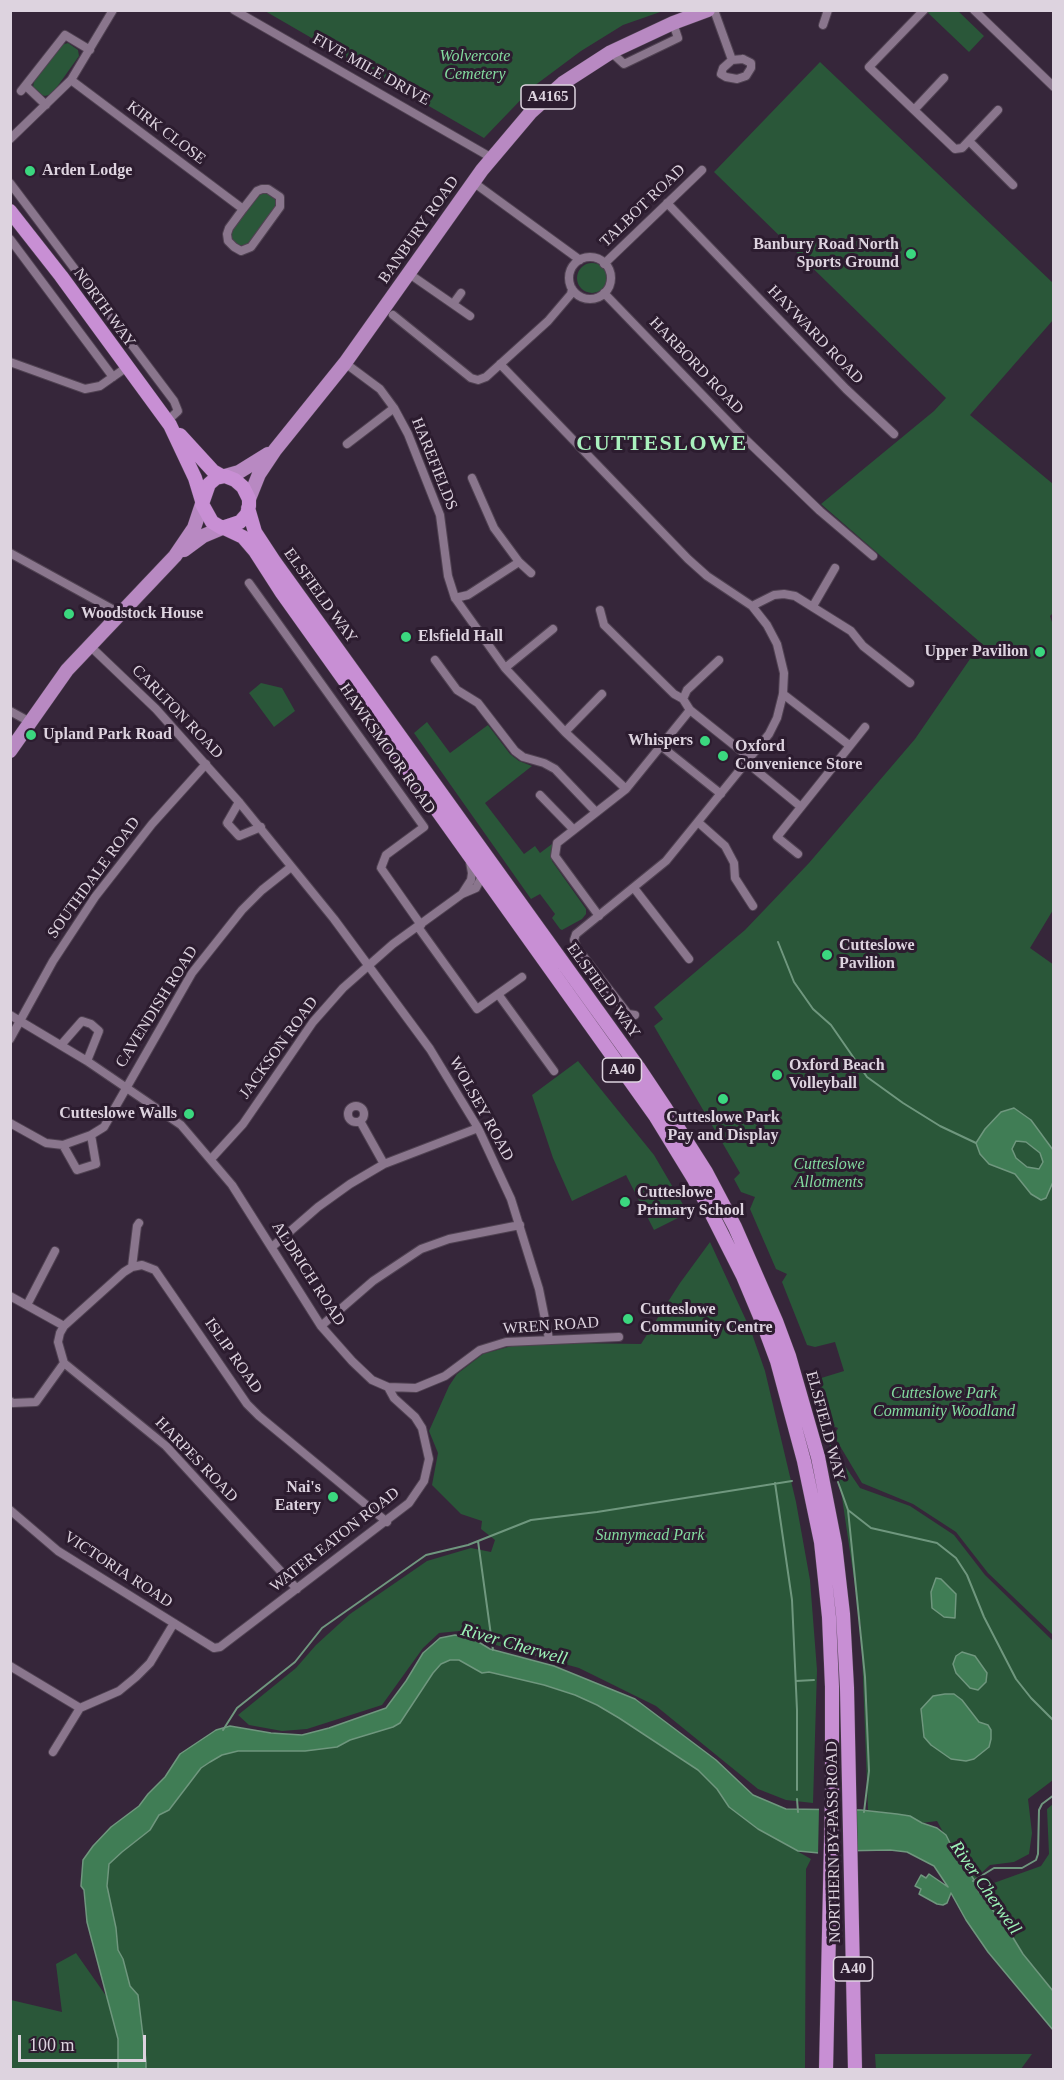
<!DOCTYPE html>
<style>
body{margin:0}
#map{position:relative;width:1064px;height:2080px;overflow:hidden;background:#36263a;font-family:"Times New Roman",serif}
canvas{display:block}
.frame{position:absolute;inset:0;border:12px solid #ddd3df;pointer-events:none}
.scale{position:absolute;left:18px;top:2035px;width:128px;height:27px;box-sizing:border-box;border:3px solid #ddd3df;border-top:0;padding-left:8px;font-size:18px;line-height:21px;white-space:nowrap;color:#ddd3df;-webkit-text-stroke:4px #2c1c2f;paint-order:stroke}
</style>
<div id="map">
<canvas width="1064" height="2080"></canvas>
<div class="frame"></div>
<div class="scale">100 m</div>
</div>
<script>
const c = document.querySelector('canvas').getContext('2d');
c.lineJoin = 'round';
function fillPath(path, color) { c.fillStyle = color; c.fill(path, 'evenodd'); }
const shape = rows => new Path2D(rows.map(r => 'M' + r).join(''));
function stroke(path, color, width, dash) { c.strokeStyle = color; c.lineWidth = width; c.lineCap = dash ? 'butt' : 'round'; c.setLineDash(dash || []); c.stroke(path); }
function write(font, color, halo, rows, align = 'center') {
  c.font = font + ' "Times New Roman",serif'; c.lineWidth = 6; c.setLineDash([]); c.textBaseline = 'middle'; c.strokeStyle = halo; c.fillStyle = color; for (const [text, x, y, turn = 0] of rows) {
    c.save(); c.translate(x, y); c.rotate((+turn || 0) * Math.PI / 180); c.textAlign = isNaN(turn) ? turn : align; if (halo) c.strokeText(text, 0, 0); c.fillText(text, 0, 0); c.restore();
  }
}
fillPath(shape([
 [265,11,663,11,623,25,581,51,534,86,484,138],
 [926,11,958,11,984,36,969,52],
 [68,43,78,50,79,56,52,94,45,96,38,94,33,87,34,81,61,45],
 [820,62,1053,283,1053,320,970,415,1053,484,1054,612,1050,616,1054,628,1053,910,1030,948,1054,965,1053,1635,988,1573,956,1532,913,1504,862,1483,834,1436,838,1428,830,1425,818,1379,844,1371,835,1342,815,1347,807,1345,782,1282,787,1274,776,1269,750,1209,755,1197,741,1192,734,1179,740,1173,654,1026,663,1019,654,1007,745,930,809,863,915,739,981,643,821,504,934,411,946,398,714,172],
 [266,193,276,200,277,206,249,244,243,246,235,244,230,237,231,230,259,195],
 '577 278a15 15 0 1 1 30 0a15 15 0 1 1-30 0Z',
 [261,683,282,688,295,711,274,727,249,693],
 [427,722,450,753,488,725,510,754,519,761,532,766,485,803,524,854,535,846,540,853,552,844,552,861,586,909,586,914,582,919,562,930,560,929,552,918,555,914,540,894,531,899,414,733],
 [578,1061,654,1155,688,1213,654,1230,626,1175,572,1201,553,1158,532,1095],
 [710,1242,751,1331,765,1371,796,1502,810,1580,817,1670,813,1803,786,1800,758,1789,656,1706,579,1668,496,1645,459,1631,439,1633,423,1648,382,1705,307,1729,282,1731,249,1725,238,1715,296,1668,316,1645,350,1614,427,1561,471,1548,491,1552,495,1540,481,1529,482,1521,461,1514,432,1485,438,1453,429,1431,449,1386,457,1374,483,1354,515,1345,570,1343,641,1344,680,1283],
 [828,1441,860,1488,910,1506,954,1535,985,1575,1053,1641,1053,1780,1028,1799,1032,1833,1029,1854,1014,1862,990,1865,974,1880,954,1852,937,1821,922,1823,910,1816,868,1810,861,1627,838,1470],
 [450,1660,459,1660,482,1672,489,1672,544,1685,575,1695,597,1705,619,1718,698,1770,717,1789,729,1807,776,1839,811,1859,806,1869,805,2069,146,2069,138,1995,130,1986,123,1959,118,1950,116,1928,107,1886,108,1864,122,1852,150,1830,159,1815,169,1810,201,1768,210,1762,222,1755,238,1751,337,1747,350,1740,400,1723,433,1673,441,1664],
 [1053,1804,1053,1991,1023,1954,1012,1936,977,1889,1041,1866,1049,1854,1047,1809],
 [76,1953,109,2000,118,2039,118,2069,11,2070,11,2000,62,2012,56,1964],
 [875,2054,1032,2054,1021,2069,876,2070]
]), '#2a5739');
const water = shape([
 [1014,1108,1031,1120,1053,1150,1053,1182,1046,1198,1041,1200,1031,1194,1015,1174,989,1164,980,1154,976,1143,985,1129,1001,1112,1014,1108],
 [1016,1141,1026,1142,1040,1153,1043,1162,1039,1169,1027,1167,1016,1158,1012,1149,1016,1141],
 [936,1578,941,1579,956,1594,955,1618,944,1617,932,1608,931,1592,936,1578],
 [455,1635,472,1638,490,1649,554,1666,635,1699,716,1760,753,1795,786,1809,861,1810,897,1814,910,1816,922,1823,937,1828,946,1835,953,1849,975,1881,977,1889,1012,1936,1023,1954,1053,1991,1053,2030,988,1952,966,1920,951,1893,947,1903,943,1905,937,1904,919,1894,921,1889,915,1886,921,1875,926,1878,929,1874,948,1887,934,1866,907,1852,890,1850,839,1851,819,1853,798,1851,758,1829,729,1807,717,1789,698,1770,619,1718,597,1705,575,1695,544,1685,489,1672,482,1673,459,1660,450,1660,441,1664,433,1673,400,1723,393,1727,350,1740,337,1747,305,1751,238,1751,222,1755,210,1762,201,1768,169,1810,159,1815,150,1830,122,1852,109,1864,107,1886,116,1928,118,1950,123,1959,130,1986,138,1995,146,2061,146,2069,118,2069,118,2039,87,1922,84,1890,81,1886,83,1860,93,1846,111,1827,139,1806,148,1794,165,1777,180,1754,216,1730,230,1726,271,1733,302,1735,329,1728,386,1708,406,1681,423,1653,440,1638,455,1635],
 [962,1652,975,1656,987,1673,986,1682,978,1690,970,1688,956,1673,953,1664,956,1656,962,1652],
 [945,1694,954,1694,962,1700,979,1722,988,1725,991,1730,991,1739,989,1747,974,1759,966,1761,951,1759,931,1745,924,1737,921,1709,933,1696,945,1694]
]);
fillPath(water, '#407d55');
stroke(water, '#6f977e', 1.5);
fillPath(shape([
 [857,1807,857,1854,839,1854,818,1856,819,1808]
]), '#36263a');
stroke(shape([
 [778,942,794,982,813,1009,831,1025,867,1077,903,1103,940,1126,976,1143],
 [838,1482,848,1510,865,1677,869,1771,864,1812],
 [775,1483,792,1600,797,1710,797,1790],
 [848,1510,871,1528,937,1543,956,1558,967,1575,984,1617,1016,1679,1031,1698,1054,1721],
 [478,1541,493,1650],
 [796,1681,814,1680],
 [223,1730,237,1708,295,1662,322,1628,426,1555,468,1545,531,1520,597,1512,792,1481],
 [797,1799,798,1812],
 [973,1881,994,1868,1022,1868,1036,1860,1038,1854,1039,1810,1042,1804,1054,1795]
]), '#6f977e', 2);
const minor = shape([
 [234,10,492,158],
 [714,10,732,60],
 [924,10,869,67,914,110,944,78],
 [974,10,1054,87],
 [823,25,828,10],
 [611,52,624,64,678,38,673,23],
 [743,59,751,63,751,68,746,76,737,79,726,77,721,74,723,68,732,60,743,59],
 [71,80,243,209,257,191,262,189,268,189,280,197,280,207,251,247,241,251,234,247,228,241,227,234,229,228,243,209],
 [26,86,46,105],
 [21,91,65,35,90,50],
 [914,110,955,149,962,148,998,110],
 [10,139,71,80,113,10],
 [969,141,1013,185],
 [473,182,580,260],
 [10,183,174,401,178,411,167,421],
 [667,203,846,389,894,434],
 [10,239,113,377],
 '569 278a21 21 0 1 1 42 0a21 21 0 1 1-42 0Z',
 [604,264,702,170],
 [408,273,470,316],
 [604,293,741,435,820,511,873,556],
 [453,304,461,293],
 [393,315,471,378,478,380,486,377,548,321,571,294,572,289],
 [10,362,85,389,100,386,127,367],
 [345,363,380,389,394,408,408,434,440,515,448,576,455,598,505,668,565,732,626,789],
 [500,364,688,559,707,576,752,606,767,625,777,644,784,673,783,694,777,718,769,734,666,861,576,934,574,940,577,948,628,1014,635,1015],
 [347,444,394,408],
 [472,478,494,528,519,562,531,573],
 [10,553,112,609,119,615],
 [249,583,424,827,386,855,381,868,421,925],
 [455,598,468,595,519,562],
 [752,606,774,595,784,594,795,596,851,631,863,646,910,683],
 [813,606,835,568],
 [600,610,604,625,674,694,683,699,690,710],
 [90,646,156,709,239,802,334,919,430,1049,478,1128,511,1199,539,1289,549,1339],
 [435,660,457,690,478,703,515,751,523,757,544,763,555,769,596,812],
 [505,668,553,629],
 [783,694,849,745],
 [683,699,687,690,719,660],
 [10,711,30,722],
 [565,732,602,694],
 [661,746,721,794],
 [746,762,801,807],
 [540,795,573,829],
 [239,802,227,823,239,836,261,827],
 [699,823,725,846,734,863,735,878,753,906],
 [798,854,777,837,865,727],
 [634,888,689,959],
 [462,894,471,880,472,873,470,862],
 [599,916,555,856,557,843,626,789,690,710,749,757],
 [418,927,477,1009,522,977],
 [498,994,554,1071],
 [10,1015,87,1061,181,1125,232,1185,321,1326,352,1361,372,1380,388,1387,394,1398,415,1417,422,1428,429,1459,424,1481,409,1503,220,1647,214,1648,58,1551,10,1510],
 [10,1039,53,961,95,897,152,824,206,764],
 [61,1045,82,1021,91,1024,99,1031,87,1061],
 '348 1114a8 8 0 1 1 16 0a8 8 0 1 1-16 0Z',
 [360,1121,384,1164],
 [10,1123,46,1143,63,1145,91,1135,104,1127,192,973,242,910,262,890,291,867],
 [63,1145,77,1170,96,1164,91,1135],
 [211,1159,243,1124,313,1022,343,988,393,944,462,894,476,888,484,872],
 [272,1247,318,1207,350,1184,384,1164,478,1128],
 [132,1267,137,1226,139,1223],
 [10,1296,64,1326,60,1333,58,1342,64,1363],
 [27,1305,55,1251],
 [64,1326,124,1272,132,1267,142,1265,155,1270,247,1404,259,1416,387,1522],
 [321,1326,373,1281,421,1249,449,1239,520,1225],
 [64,1363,166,1446,297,1589],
 [388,1387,416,1388,445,1376,480,1350,506,1342,619,1337],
 [10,1401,13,1403,36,1402,64,1363],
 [10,1666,80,1708],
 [53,1752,80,1708,119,1691,136,1677,150,1663,174,1623]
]);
const primary = shape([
 [225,476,239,472,268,454],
 [249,499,259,474,275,450,345,363,482,170,531,112,563,83,611,52,673,23,708,10],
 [184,550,203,536,222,528],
 [10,751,67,670,175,556,194,528,202,504]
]);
const trunk = shape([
 [10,211,61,276,170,425,195,478,202,501],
 [180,435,213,471,222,476],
 [225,476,235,480,243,487,249,499,249,506,247,514,240,522,222,528,212,522,202,504,209,484,216,478,225,476],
 [248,508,255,532,274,561,638,1067,666,1109,706,1172,735,1227,776,1321,789,1356,818,1457,835,1544,843,1614,847,1688,855,2070],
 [224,528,243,537,255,551,282,593,656,1117,694,1179,743,1276,764,1326,777,1361,804,1461,821,1542,829,1617,832,1687,832,1795,826,2070]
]);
stroke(minor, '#504252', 10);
stroke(primary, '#504252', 15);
stroke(trunk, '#504252', 15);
stroke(minor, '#8a768d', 8);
stroke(primary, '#b889c2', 14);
stroke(trunk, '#c88fd4', 14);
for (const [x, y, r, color] of [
 [30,171,6,"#3bd77f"],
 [911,254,6,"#3bd77f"],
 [69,614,6,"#3bd77f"],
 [406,637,6,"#3bd77f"],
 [1040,652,6,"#3bd77f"],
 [31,735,6,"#3bd77f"],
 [705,741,6,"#3bd77f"],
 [723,756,6,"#3bd77f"],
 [827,955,6,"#3bd77f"],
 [777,1075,6,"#3bd77f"],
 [723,1099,6,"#3bd77f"],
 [189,1114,6,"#3bd77f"],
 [625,1202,6,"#3bd77f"],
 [628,1319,6,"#3bd77f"],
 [333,1497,6,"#3bd77f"]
]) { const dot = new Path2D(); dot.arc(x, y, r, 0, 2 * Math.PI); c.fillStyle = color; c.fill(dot); stroke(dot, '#2c1c2f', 2); }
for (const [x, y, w] of [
 [548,97,54],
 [622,1070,39],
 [853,1969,39]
]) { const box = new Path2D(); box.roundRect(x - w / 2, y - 12, w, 24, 4.5); c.fillStyle = '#2c1c2f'; c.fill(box); stroke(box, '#ddd3df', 1.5); }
write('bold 15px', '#ddd3df', null, [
 ["A4165",548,97],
 ["A40",622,1070],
 ["A40",853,1969]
]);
write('italic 16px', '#83db9f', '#2c1c2f', [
 ["Wolvercote",475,57],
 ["Cemetery",475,75],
 ["Cutteslowe",829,1165],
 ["Allotments",829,1183],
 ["Cutteslowe Park",944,1394],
 ["Community Woodland",944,1412],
 ["Sunnymead Park",650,1536]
]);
write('16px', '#ddd3df', '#2c1c2f', [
 ["FIVE MILE DRIVE",371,70,29],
 ["KIRK CLOSE",166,133,37],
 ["TALBOT ROAD",643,206,-44],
 ["BANBURY ROAD",419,230,-55],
 ["NORTH WAY",104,308,54],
 ["HAYWARD ROAD",815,335,46],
 ["HARBORD ROAD",696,366,46],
 ["HAREFIELDS",434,464,68],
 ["ELSFIELD WAY",320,596,54],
 ["CARLTON ROAD",177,712,46],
 ["HAWKSMOOR ROAD",387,749,55],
 ["SOUTHDALE ROAD",94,878,-54],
 ["ELSFIELD WAY",603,991,54],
 ["CAVENDISH ROAD",157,1007,-58],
 ["JACKSON ROAD",279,1048,-54],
 ["WOLSEY ROAD",481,1109,61],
 ["ALDRICH ROAD",308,1274,57],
 ["WREN ROAD",551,1326,-4],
 ["ISLIP ROAD",233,1356,55],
 ["ELSFIELD WAY",825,1426,75],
 ["HARPES ROAD",196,1460,46],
 ["WATER EATON ROAD",335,1540,-38],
 ["VICTORIA ROAD",118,1570,33],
 ["NORTHERN BY-PASS ROAD",834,1842,-91]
]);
write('bold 16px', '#ddd3df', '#2c1c2f', [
 ["Arden Lodge",42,171],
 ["Banbury Road North",899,245,"right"],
 ["Sports Ground",899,263,"right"],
 ["Woodstock House",81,614],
 ["Elsfield Hall",418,637],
 ["Upper Pavilion",1028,652,"right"],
 ["Upland Park Road",43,735],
 ["Whispers",693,741,"right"],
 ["Oxford",735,747],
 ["Convenience Store",735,765],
 ["Cutteslowe",839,946],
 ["Pavilion",839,964],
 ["Oxford Beach",789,1066],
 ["Volleyball",789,1084],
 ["Cutteslowe Walls",177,1114,"right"],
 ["Cutteslowe Park",723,1118,"center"],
 ["Pay and Display",723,1136,"center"],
 ["Cutteslowe",637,1193],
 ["Primary School",637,1211],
 ["Cutteslowe",640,1310],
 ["Community Centre",640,1328],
 ["Nai's",321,1488,"right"],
 ["Eatery",321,1506,"right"]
], 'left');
write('italic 18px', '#9df5b8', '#2c1c2f', [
 ["River Cherwell",514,1645,16],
 ["River Cherwell",985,1888,55]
]);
c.letterSpacing = '1.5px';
write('bold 22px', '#a9f1be', '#2c1c2f', [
 ["CUTTESLOWE",662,444]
]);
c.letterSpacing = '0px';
</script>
